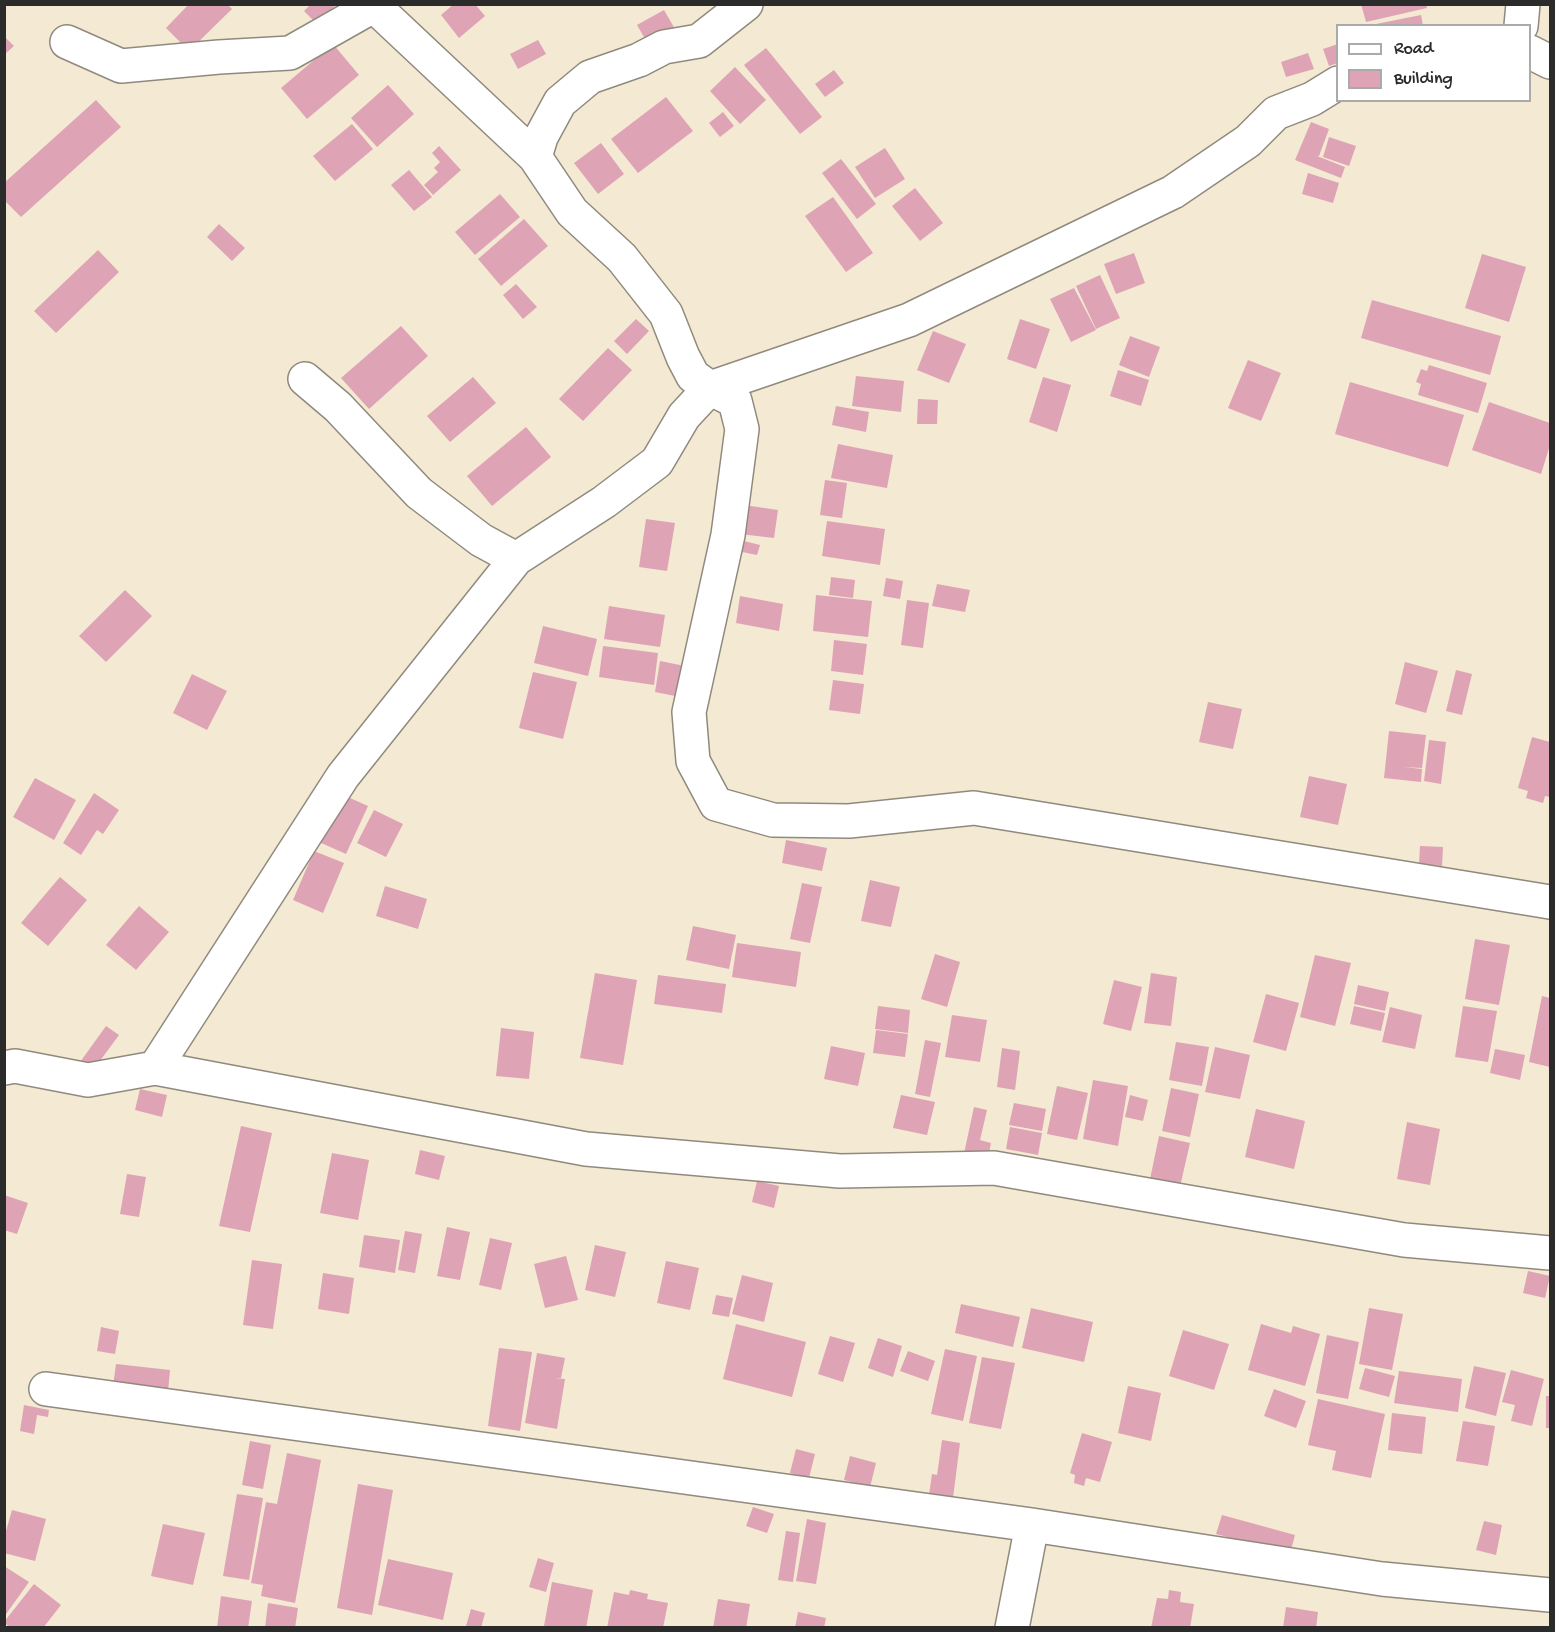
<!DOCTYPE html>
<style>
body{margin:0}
#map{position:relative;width:1555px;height:1632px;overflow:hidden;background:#f4e9d2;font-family:"Gochi Hand",sans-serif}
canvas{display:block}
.frame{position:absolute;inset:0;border:6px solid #2b2b2b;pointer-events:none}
.legend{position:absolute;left:1336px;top:24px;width:195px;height:78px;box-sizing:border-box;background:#fff;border:2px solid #aaa;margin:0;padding:8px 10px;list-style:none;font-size:18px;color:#2b2b2b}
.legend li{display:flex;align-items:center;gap:12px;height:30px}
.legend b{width:30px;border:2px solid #aaa}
</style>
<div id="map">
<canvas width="1555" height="1632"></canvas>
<div class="frame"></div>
<ul class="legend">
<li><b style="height:8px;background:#fff"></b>Road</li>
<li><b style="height:16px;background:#dfa3b6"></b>Building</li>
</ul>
</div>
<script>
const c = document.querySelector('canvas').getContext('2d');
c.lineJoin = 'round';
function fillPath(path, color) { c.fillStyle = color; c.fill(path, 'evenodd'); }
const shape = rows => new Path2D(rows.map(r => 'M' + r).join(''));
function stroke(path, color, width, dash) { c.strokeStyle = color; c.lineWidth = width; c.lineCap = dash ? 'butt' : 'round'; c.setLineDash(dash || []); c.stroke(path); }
fillPath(shape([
 [189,4,227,4,232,9,189,51,166,28],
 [311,4,337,4,317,24,304,11],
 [454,4,475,4,485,16,459,38,441,15],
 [1361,4,1426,4,1427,8,1366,22],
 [664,10,675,29,648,44,637,25],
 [1421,15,1423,26,1376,26,1376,24],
 [4,36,14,46,4,55],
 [538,40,546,54,518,69,510,54],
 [333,44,359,75,307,119,281,88],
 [1338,44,1338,63,1329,66,1323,49],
 [766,48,822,117,800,134,744,65],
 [1308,53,1314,69,1286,77,1281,62],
 [735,67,766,100,740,124,710,91],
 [834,70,844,83,825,97,815,84],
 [388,85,414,114,377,147,351,118],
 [666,97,693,131,638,173,611,139],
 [96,100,121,127,21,217,4,200,4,183],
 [723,112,734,126,720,137,709,123],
 [1311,122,1329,129,1319,156,1317,156,1345,167,1341,178,1295,160],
 [352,124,373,149,335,181,313,156],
 [1329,137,1356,146,1349,166,1323,157],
 [601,143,624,174,598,194,574,163],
 [439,146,461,170,433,195,424,185,438,172,434,168,440,162,432,153],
 [885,148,905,179,875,198,855,167],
 [841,159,876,204,857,219,822,173],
 [409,170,432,197,414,211,391,185],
 [1308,173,1339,183,1333,203,1302,194],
 [915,188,943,223,920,241,892,206],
 [500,194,520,217,475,255,455,232],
 [833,197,873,253,846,272,805,216],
 [524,219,548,246,501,286,478,259],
 [219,224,245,248,232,261,207,237],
 [98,250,119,272,56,333,34,311],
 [1134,253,1145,283,1116,294,1104,264],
 [1482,254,1526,267,1509,322,1465,308],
 [1100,275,1120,318,1096,329,1076,286],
 [516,284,537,307,523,319,503,295],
 [1074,288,1096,330,1071,342,1050,299],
 [1372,300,1501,336,1490,375,1361,338],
 [636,319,649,331,627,354,614,341],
 [1020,319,1050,329,1036,369,1007,359],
 [401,326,428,356,369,409,341,378],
 [933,331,966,344,949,383,917,370],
 [1130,336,1160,347,1149,377,1119,365],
 [608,348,632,370,583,421,559,399],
 [1248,360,1281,373,1261,421,1228,408],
 [1429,365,1487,383,1478,413,1418,395,1421,384,1416,382,1421,369,1427,371],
 [1118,370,1149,380,1141,406,1110,396],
 [856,376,904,381,901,412,852,406],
 [473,377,496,403,450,442,427,416],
 [1043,377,1071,385,1057,432,1029,422],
 [1350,382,1464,415,1448,467,1335,434],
 [918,399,938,400,937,424,917,424],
 [1489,402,1550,423,1550,445,1541,474,1472,450],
 [836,406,869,412,866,432,832,425],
 [526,427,551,457,492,506,467,476],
 [838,444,893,455,887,488,831,478],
 [825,480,847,483,842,518,820,515],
 [744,505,778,510,774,538,740,534],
 [646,519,675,523,667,571,639,567],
 [827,521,885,529,880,565,822,556],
 [744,541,760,545,757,555,742,552],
 [831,577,855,580,853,598,829,595],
 [886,578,903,581,900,599,883,596],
 [937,584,970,590,965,612,932,606],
 [125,590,152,616,106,662,79,636],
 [816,595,872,601,868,637,813,631],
 [740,596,783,604,779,631,736,623],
 [907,600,929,603,923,648,901,645],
 [609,606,665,615,660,647,604,639],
 [543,626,597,639,588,676,534,663],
 [834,640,867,644,863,675,831,671],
 [603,646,658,653,654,685,599,677],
 [660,661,685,666,680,697,655,692],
 [1405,662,1438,671,1426,713,1395,704],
 [1456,670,1472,674,1462,715,1446,711],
 [533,672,577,682,563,739,519,728],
 [192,674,227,691,207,730,173,713],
 [833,680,864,684,860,714,829,710],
 [1208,702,1242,709,1233,749,1199,742],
 [1389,731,1426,735,1422,768,1404,767,1422,769,1421,782,1384,778],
 [1532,737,1550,742,1550,797,1545,796,1543,803,1526,798,1528,791,1518,788],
 [1429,740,1446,742,1441,784,1424,781],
 [1309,776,1347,784,1338,825,1300,817],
 [35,778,76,800,54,840,13,817],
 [94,793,119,810,103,834,97,830,81,855,63,843],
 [341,794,368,806,346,854,319,842],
 [374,810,403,824,386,857,357,843],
 [786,840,827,848,822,871,782,863],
 [1420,846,1443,847,1442,866,1419,864],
 [314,851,344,863,323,913,293,900],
 [60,877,87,900,48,946,21,923],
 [870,880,900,887,891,927,861,921],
 [802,883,822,887,810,943,790,939],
 [385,886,427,899,418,929,376,916],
 [139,906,169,932,136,970,106,945],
 [693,926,736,935,729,969,686,960],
 [1475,939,1510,945,1499,1005,1465,999],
 [737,943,801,952,796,987,732,977],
 [935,954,960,962,947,1007,921,999],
 [1315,955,1351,963,1335,1026,1300,1017],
 [595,973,637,980,623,1065,580,1058],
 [1151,973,1177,977,1171,1026,1144,1023],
 [658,975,726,984,722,1013,654,1004],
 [1114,980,1142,987,1131,1031,1103,1024],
 [1358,985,1389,992,1385,1011,1354,1004],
 [1266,994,1299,1003,1286,1051,1253,1042],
 [1542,996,1550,998,1550,1067,1529,1062],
 [878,1006,910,1010,908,1033,875,1029],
 [1354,1006,1385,1013,1381,1031,1350,1024],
 [1463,1006,1497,1011,1488,1062,1455,1057],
 [1390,1007,1422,1015,1415,1049,1382,1042],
 [952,1015,987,1020,980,1062,945,1057],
 [106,1026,119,1035,91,1073,78,1065],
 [501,1028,534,1032,529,1079,496,1076],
 [876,1030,908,1034,905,1057,873,1053],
 [925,1040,941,1043,930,1097,915,1094],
 [1176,1042,1209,1047,1202,1086,1169,1080],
 [831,1046,865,1053,858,1086,824,1079],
 [1215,1047,1250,1055,1240,1099,1205,1092],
 [1002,1048,1020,1051,1015,1090,997,1087],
 [1495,1049,1525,1055,1520,1080,1490,1073],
 [1093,1080,1128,1086,1118,1146,1083,1139],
 [1057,1086,1088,1093,1077,1140,1047,1134],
 [1171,1088,1199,1094,1190,1137,1162,1131],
 [140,1089,167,1095,162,1117,135,1110],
 [901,1095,935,1102,927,1135,893,1128],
 [1130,1095,1148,1100,1143,1121,1125,1117],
 [1014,1103,1046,1109,1042,1131,1009,1125],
 [974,1107,987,1110,980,1140,991,1143,987,1163,963,1158],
 [1256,1109,1305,1121,1294,1169,1245,1157],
 [1407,1122,1440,1129,1430,1185,1397,1179],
 [241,1126,272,1133,250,1232,219,1226],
 [1010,1127,1042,1133,1038,1155,1006,1149],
 [1159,1136,1190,1143,1179,1191,1149,1184],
 [420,1150,445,1156,439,1180,415,1174],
 [332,1153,369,1160,358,1220,320,1213],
 [127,1174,146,1177,139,1217,120,1214],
 [757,1181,779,1186,774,1208,752,1202],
 [4,1195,28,1203,17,1234,4,1230],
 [447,1227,470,1232,460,1280,437,1276],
 [405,1231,422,1234,415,1273,398,1270],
 [364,1235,400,1240,395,1273,359,1267],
 [490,1238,512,1243,501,1290,479,1285],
 [595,1245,626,1252,615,1297,585,1290],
 [566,1256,578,1300,545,1308,534,1264],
 [252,1260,282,1264,273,1329,243,1325],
 [666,1261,699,1268,690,1310,657,1303],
 [1528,1271,1550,1276,1545,1298,1523,1293],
 [323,1273,354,1278,349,1314,318,1309],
 [742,1275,773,1283,764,1322,732,1314],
 [716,1295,733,1298,729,1317,712,1314],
 [961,1304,1020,1317,1013,1347,955,1333],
 [1031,1308,1093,1322,1084,1362,1022,1348],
 [1369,1308,1403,1314,1392,1370,1359,1364],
 [736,1324,806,1342,792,1397,723,1379],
 [1261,1324,1291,1333,1293,1326,1320,1334,1305,1386,1248,1370],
 [101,1327,119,1331,115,1354,97,1351],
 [1183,1330,1229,1344,1214,1390,1169,1376],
 [1327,1335,1359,1342,1348,1399,1316,1393],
 [830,1336,855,1343,843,1382,818,1374],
 [878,1338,902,1346,893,1377,868,1368],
 [499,1348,532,1352,520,1431,488,1426],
 [945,1349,977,1356,963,1421,931,1414],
 [908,1351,935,1361,928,1381,900,1371],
 [537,1353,565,1358,561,1378,555,1378,565,1379,557,1429,525,1423],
 [982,1357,1015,1363,1001,1429,969,1423],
 [116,1364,170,1370,168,1392,113,1386],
 [1474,1366,1506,1373,1496,1416,1465,1408],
 [1365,1368,1395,1376,1389,1397,1359,1389],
 [1511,1370,1544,1379,1532,1426,1511,1421,1515,1405,1502,1402],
 [1399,1371,1462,1379,1458,1412,1394,1403],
 [1128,1386,1161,1393,1151,1441,1118,1433],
 [1274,1389,1306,1401,1296,1428,1264,1416],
 [1546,1396,1550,1396,1550,1428,1546,1428],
 [1318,1399,1385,1414,1371,1478,1332,1470,1336,1451,1308,1445],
 [24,1405,49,1410,48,1417,37,1415,34,1434,20,1431],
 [1392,1413,1426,1417,1422,1454,1388,1450],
 [1463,1421,1495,1426,1488,1466,1456,1461],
 [1082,1433,1112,1442,1100,1482,1086,1478,1084,1486,1074,1483,1075,1475,1070,1473],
 [942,1440,960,1443,953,1498,929,1495,932,1474,937,1475],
 [250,1441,271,1445,263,1489,242,1485],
 [796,1449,815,1454,809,1478,790,1473],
 [287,1453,321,1460,295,1603,261,1596,263,1585,251,1583,266,1502,277,1504],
 [850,1456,876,1463,870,1487,844,1480],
 [358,1484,393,1490,372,1615,337,1608],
 [237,1494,263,1498,249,1580,223,1576],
 [753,1507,774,1514,767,1533,746,1526],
 [12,1510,46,1519,35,1561,4,1553,4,1538],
 [1222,1515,1295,1535,1290,1554,1216,1534],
 [807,1519,826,1523,816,1584,796,1581],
 [1484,1521,1502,1525,1496,1555,1476,1550],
 [163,1524,205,1533,193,1585,151,1576],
 [786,1531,800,1533,793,1582,778,1580],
 [538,1558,554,1563,546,1592,529,1587],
 [388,1559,453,1573,443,1620,378,1605],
 [4,1566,29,1582,4,1617],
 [552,1582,593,1590,586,1628,554,1628,544,1626],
 [34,1584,61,1605,43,1628,10,1628,4,1622],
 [630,1590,648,1594,647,1599,668,1603,663,1628,607,1628,614,1592,629,1595],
 [1169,1590,1181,1592,1180,1602,1194,1604,1190,1628,1151,1628,1157,1598,1168,1599],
 [221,1596,252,1601,248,1628,217,1628],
 [718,1599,750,1604,746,1628,713,1628],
 [268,1603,298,1608,295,1628,265,1628],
 [1286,1607,1318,1612,1316,1628,1283,1628],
 [471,1609,485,1613,481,1628,466,1626],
 [798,1612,826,1618,824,1628,795,1628]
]), '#dfa3b6');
const minor = shape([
 [1521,26,1523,4],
 [67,42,121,66,219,57,290,53,373,6],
 [1530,52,1550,62],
 [1338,83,1312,99,1276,113,1248,141,1173,192,909,320,710,388,735,401,742,429,728,535,689,712,693,761,716,804,773,820,849,821,974,808,1550,902],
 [535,157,541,137,560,102,590,77,639,60,664,47,699,41,746,4],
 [305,379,338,407,419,493,481,540,516,559],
 [4,1068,15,1066,88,1080,155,1068,586,1149,840,1171,994,1168,1404,1240,1550,1253],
 [155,1068,343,776,516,559,604,502,657,462,684,416,710,388,693,376,683,357,666,314,622,258,572,212,535,157,372,4],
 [46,1389,1032,1525,1382,1579,1550,1595],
 [1012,1628,1032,1525]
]);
stroke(minor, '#908a7e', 36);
stroke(minor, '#fff', 33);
</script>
